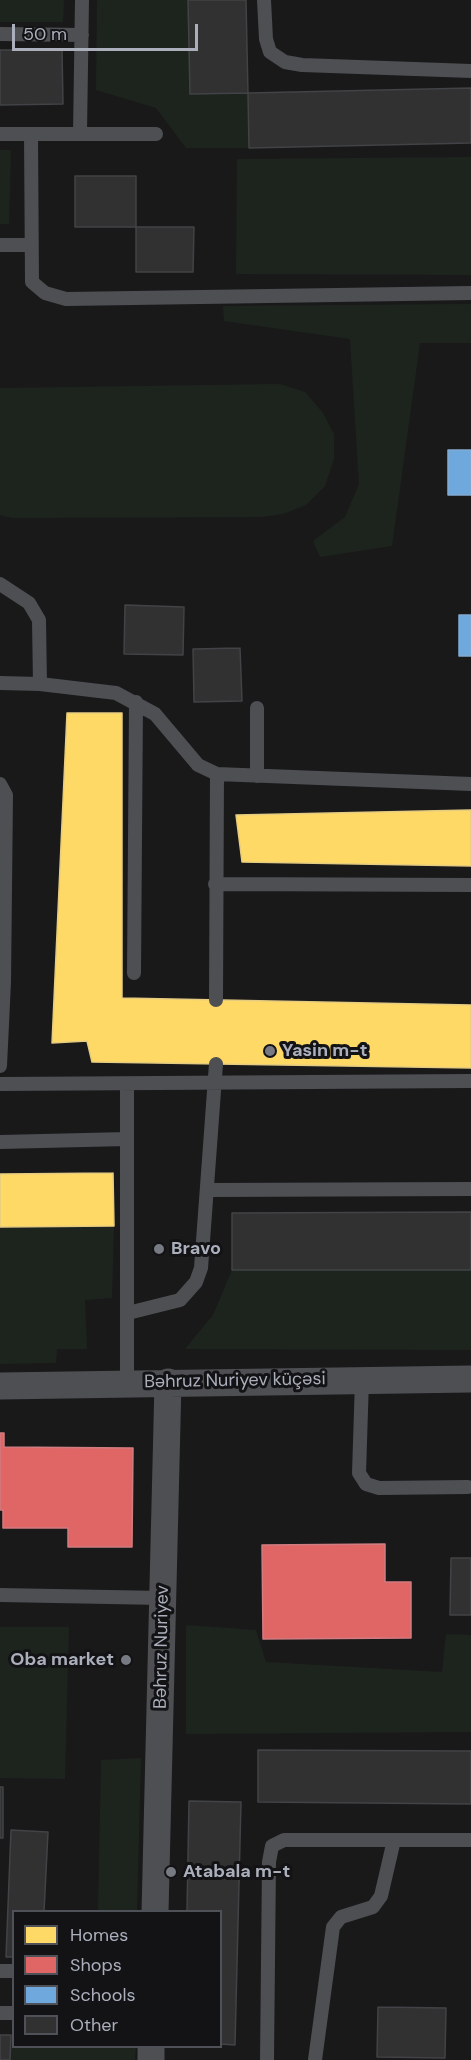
<!DOCTYPE html>
<meta charset="utf-8">
<style>
body{margin:0}
#map{position:relative;width:471px;height:2060px;overflow:hidden;background:#19191a;font-family:"DM Sans",sans-serif}
canvas{display:block}
.legend{position:absolute;left:12px;top:1910px;width:210px;height:138px;box-sizing:border-box;background:#131316;border:2px solid #4f5158;margin:0;padding:8px 10px;list-style:none;font-size:18px;color:#aaafbb}
.legend li{display:flex;align-items:center;gap:12px;height:30px}
.legend b{width:30px;border:2px solid #4f5158}
.scale{position:absolute;left:12px;top:24px;width:186px;height:27px;box-sizing:border-box;border:3px solid #aaafbb;border-top:0;padding-left:8px;font-size:18px;line-height:21px;white-space:nowrap;color:#aaafbb;-webkit-text-stroke:4px #131316;paint-order:stroke}
</style>
<div id="map">
<canvas width="471" height="2060"></canvas>
<ul class="legend">
<li><b style="height:16px;background:#ffd966"></b>Homes</li>
<li><b style="height:16px;background:#e06666"></b>Shops</li>
<li><b style="height:16px;background:#6fa8dc"></b>Schools</li>
<li><b style="height:16px;background:#313132"></b>Other</li>
</ul>
<div class="scale">50 m</div>
</div>
<script>
const c = document.querySelector('canvas').getContext('2d');
c.lineJoin = 'round';
function fillPath(path, color) { c.fillStyle = color; c.fill(path, 'evenodd'); }
const shape = rows => new Path2D(rows.map(r => 'M' + r).join(''));
function stroke(path, color, width, dash) { c.strokeStyle = color; c.lineWidth = width; c.lineCap = dash ? 'butt' : 'round'; c.setLineDash(dash || []); c.stroke(path); }
function write(font, color, halo, rows, align = 'center') {
  c.font = font + ' "DM Sans",sans-serif'; c.lineWidth = 6; c.setLineDash([]); c.textBaseline = 'middle'; c.strokeStyle = halo; c.fillStyle = color; for (const [text, x, y, turn = 0] of rows) {
    c.save(); c.translate(x, y); c.rotate((+turn || 0) * Math.PI / 180); c.textAlign = isNaN(turn) ? turn : align; if (halo) c.strokeText(text, 0, 0); c.fillText(text, 0, 0); c.restore();
  }
}
fillPath(shape([
 [0,0,64,0,63,22,0,22],
 [97,0,188,0,190,94,248,93,249,148,186,148,156,108,96,90],
 [0,150,11,150,9,224,0,224],
 [471,157,471,275,236,274,237,159],
 [471,304,471,343,420,343,392,546,320,557,313,541,345,517,359,484,350,339,224,321,223,306],
 [280,384,305,392,323,413,334,434,334,459,325,486,306,505,283,514,261,517,12,518,0,515,0,388],
 [114,1226,112,1298,85,1300,87,1349,57,1349,56,1363,0,1364,0,1227],
 [232,1270,471,1270,471,1350,185,1349,213,1315],
 [186,1625,256,1630,266,1662,442,1672,446,1634,471,1635,471,1732,186,1734],
 [0,1627,69,1627,65,1779,0,1778],
 [141,1758,137,1911,98,1911,101,1760],
 [11,2035,13,2035,14,2046,136,2047,135,2060,10,2060]
]), '#1d241e');
const homes = shape([
 [67,713,122,713,122,998,471,1005,471,1068,92,1062,87,1041,52,1043,67,713],
 [471,810,471,866,242,862,236,815,471,810],
 [113,1173,114,1226,0,1227,0,1174,113,1173]
]);
fillPath(homes, '#ffd966');
stroke(homes, '#e6cc80', 1.5);
const shops = shape([
 [0,1433,4,1433,4,1447,133,1448,132,1547,68,1547,68,1528,3,1528,3,1510,0,1510,0,1433],
 [385,1544,385,1582,411,1582,411,1638,263,1639,262,1545,385,1544]
]);
fillPath(shops, '#e06666');
stroke(shops, '#d07c80', 1.5);
const schools = shape([
 [448,450,471,450,471,495,448,495,448,450],
 [459,615,471,615,471,656,459,656,459,615]
]);
fillPath(schools, '#6fa8dc');
stroke(schools, '#81aad2', 1.5);
const building = shape([
 [188,0,246,0,248,93,190,94,188,0],
 [0,50,62,50,63,104,0,105,0,50],
 [471,88,471,143,249,148,248,93,471,88],
 [75,176,136,176,136,227,75,227,75,176],
 [136,227,194,227,193,272,136,272,136,227],
 [125,605,184,607,183,655,124,654,125,605],
 [240,648,242,701,194,702,193,649,240,648],
 [471,1212,471,1270,232,1270,232,1213,471,1212],
 [451,1558,471,1558,471,1615,450,1615,451,1558],
 [258,1750,471,1751,471,1804,258,1802,258,1750],
 [0,1787,3,1787,3,1838,0,1838,0,1787],
 [189,1801,241,1802,235,2045,220,2044,220,1912,187,1912,189,1801],
 [11,1830,48,1832,44,1912,14,1912,14,1957,6,1957,11,1830],
 [378,2007,446,2008,445,2058,377,2057,378,2007],
 [0,2035,11,2035,10,2060,0,2060,0,2035]
]);
fillPath(building, '#313132');
stroke(building, '#424346', 1.5);
stroke(shape([
 [264,0,266,39,270,52,285,62,302,65,471,71],
 [0,34,82,35],
 [80,133,82,0],
 [0,134,156,134],
 [31,135,32,282,45,293,66,299,471,293],
 [0,245,30,245],
 [0,584,29,603,39,620,40,684],
 [0,683,40,684,116,693,155,714,198,765,217,774,471,784],
 [257,776,257,708],
 [0,784,6,795,4,982,0,1066],
 [215,884,471,885],
 [134,973,136,702],
 [216,1000,217,774],
 [0,1084,471,1081],
 [0,1142,127,1139],
 [208,1190,471,1189],
 [128,1313,180,1300,196,1282,201,1268,216,1064],
 [362,1380,359,1473,366,1484,379,1488,468,1487],
 [127,1383,127,1085],
 [0,1595,163,1598],
 [0,1971,14,1971],
 [0,2013,14,2013],
 [267,2060,269,1862,272,1846,284,1840,471,1840],
 [315,2060,333,1927,341,1917,373,1907,381,1896,394,1840]
]), '#4d4f53', 14);
stroke(shape([
 [0,1386,471,1379],
 [155,1912,168,1382],
 [151,2060,151,2046]
]), '#4d4f53', 27);
for (const [x, y, r, color] of [
 [270,1051,6,"#777a83"],
 [159,1249,6,"#777a83"],
 [126,1660,6,"#777a83"],
 [171,1872,6,"#777a83"]
]) { const dot = new Path2D(); dot.arc(x, y, r, 0, 2 * Math.PI); c.fillStyle = color; c.fill(dot); stroke(dot, '#131316', 2); }
write('bold 18px', '#aaafbb', '#131316', [
 ["Yasin m-t",282,1051],
 ["Bravo",171,1249],
 ["Oba market",114,1660,"right"],
 ["Atabala m-t",183,1872]
], 'left');
write('18px', '#aaafbb', '#131316', [
 ["Bəhruz Nuriyev küçəsi",235,1381,-1],
 ["Bəhruz Nuriyev",162,1647,-89]
]);
</script>
